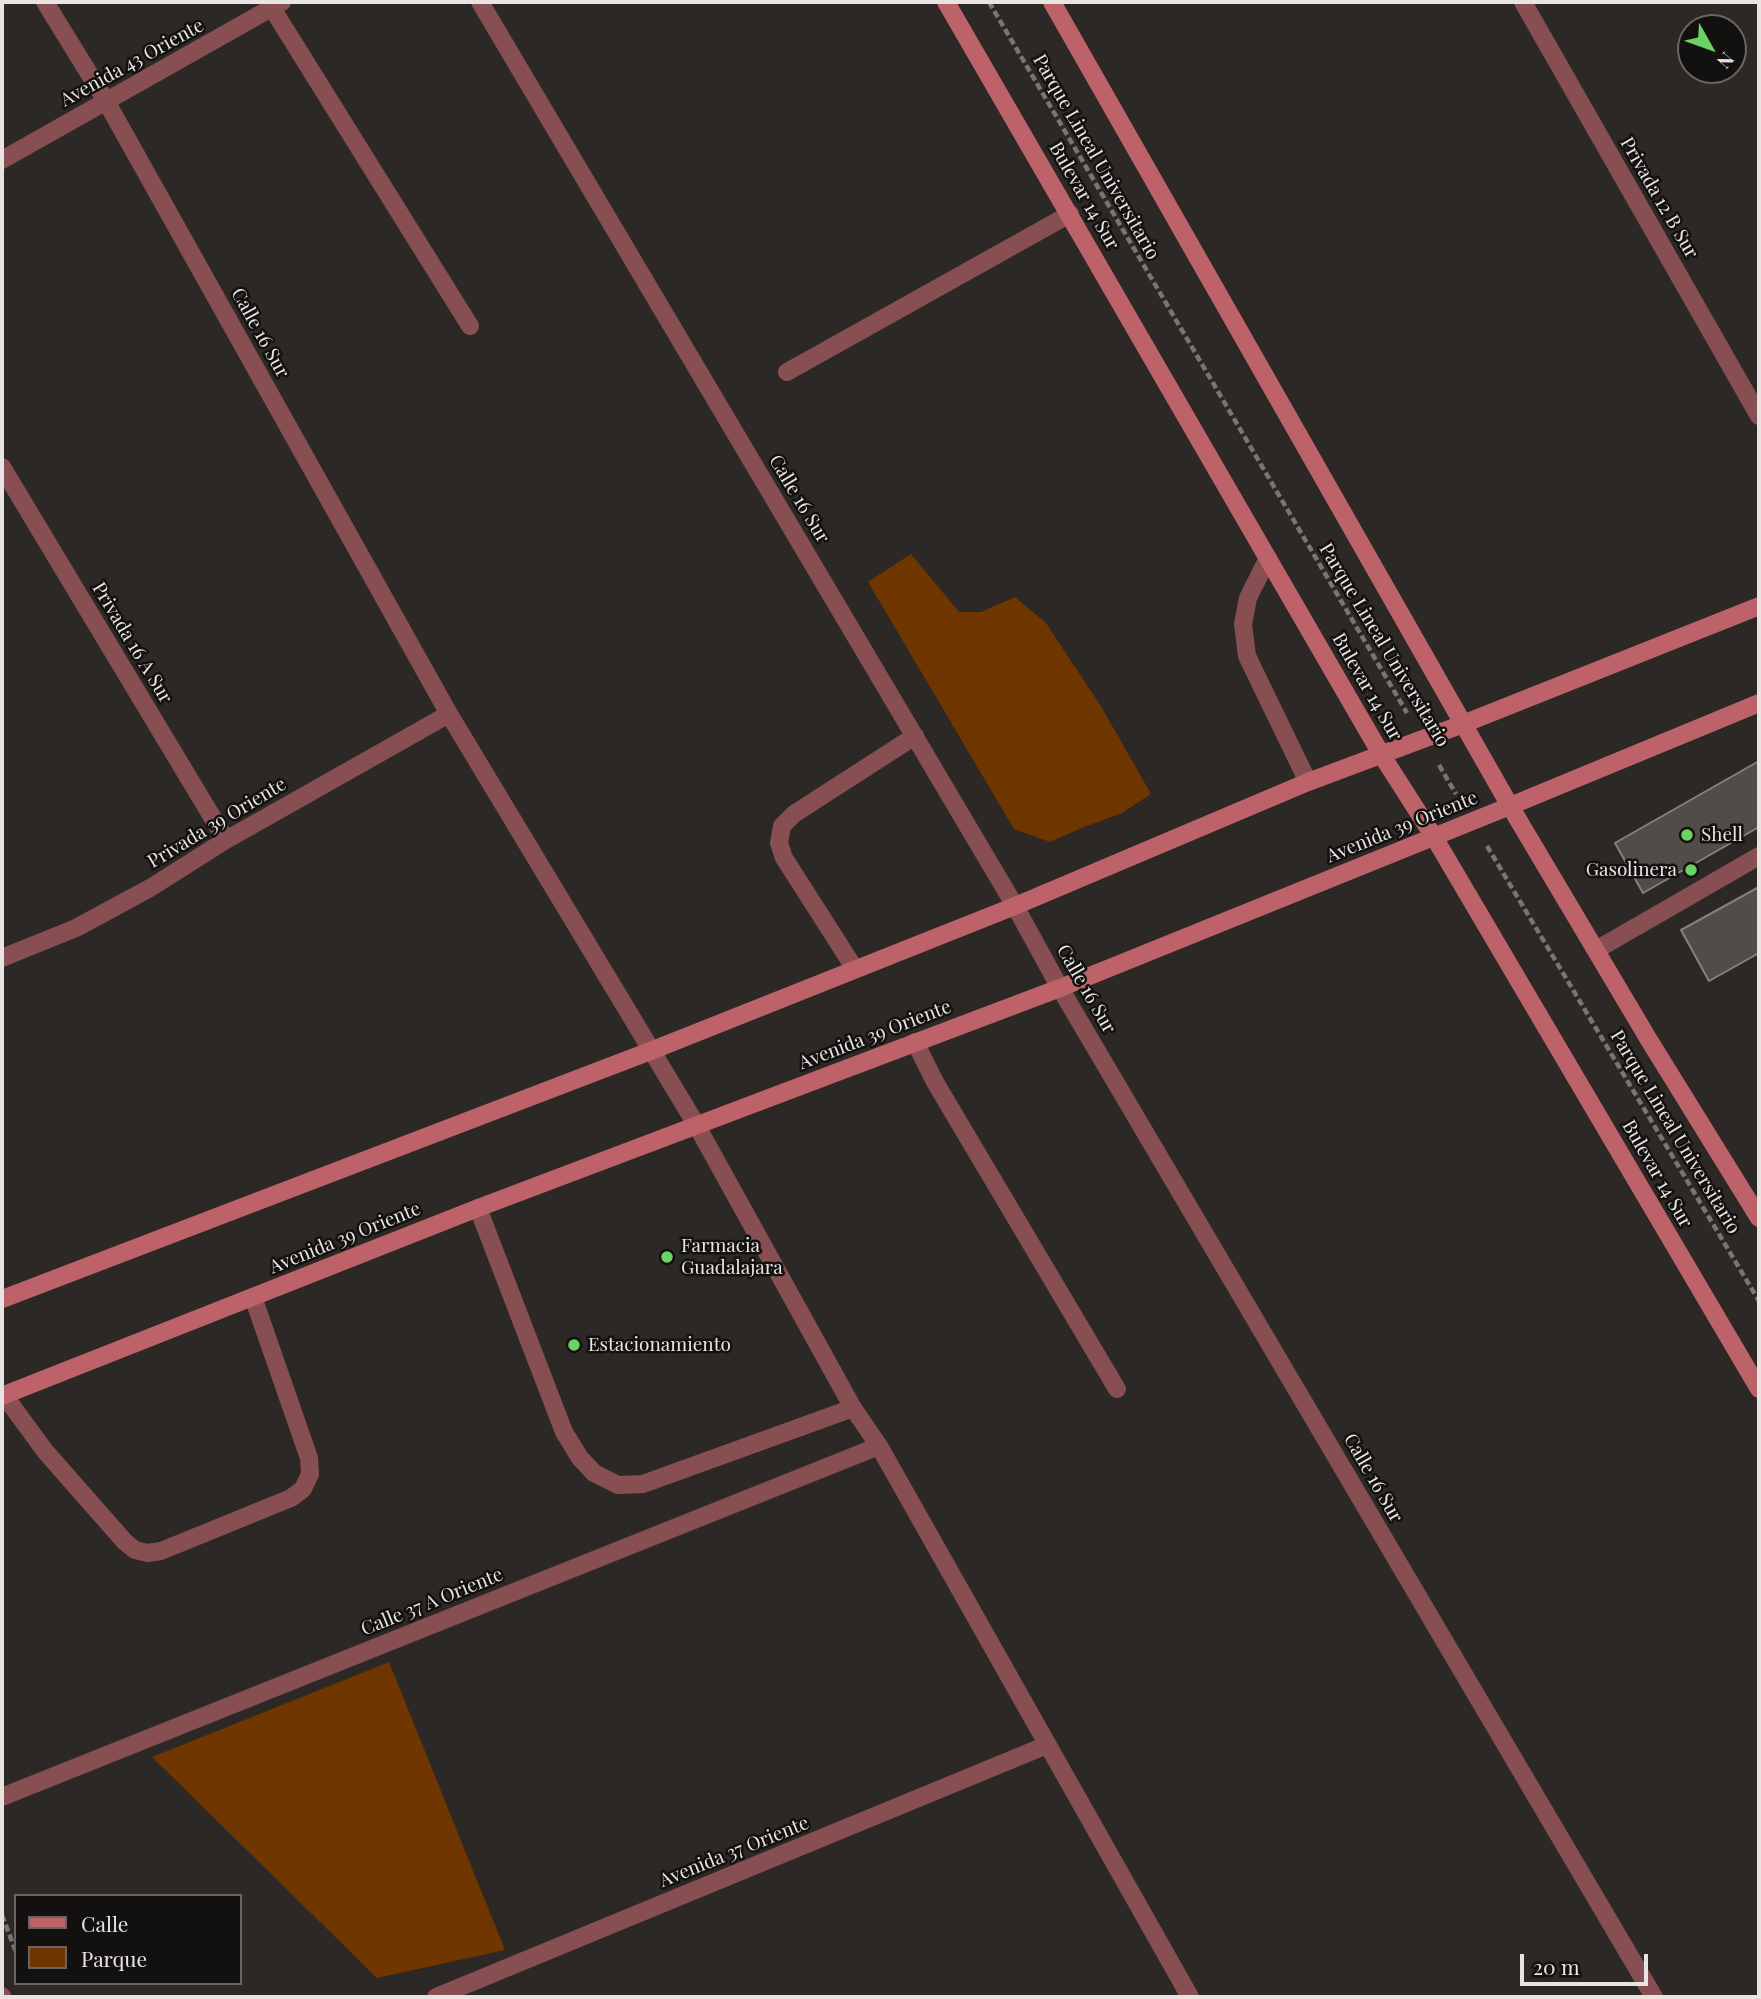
<!DOCTYPE html>
<style>
body{margin:0}
#map{position:relative;width:1761px;height:1999px;overflow:hidden;background:#2c2825;font-family:"Playfair Display",serif}
canvas{display:block}
.frame{position:absolute;inset:0;border:4px solid #e7e4e2;pointer-events:none}
.legend{position:absolute;left:14px;top:1894px;width:228px;height:91px;box-sizing:border-box;background:#131110;border:2px solid #686564;margin:0;padding:9px 12px;list-style:none;font-size:21px;color:#e7e4e2}
.legend li{display:flex;align-items:center;gap:14px;height:35px}
.legend b{width:35px;border:2px solid #686564}
.north{position:absolute;left:1677px;top:14px;width:70px;height:70px;box-sizing:border-box;background:#131110;border:2px solid #686564;border-radius:50%;rotate:130deg;font-size:19px;font-weight:700;line-height:28px;text-align:center;color:#e7e4e2}
.north::after{content:'';display:block;margin:auto;width:24px;height:32px;background:#6bd363;clip-path:polygon(50% 0,100% 100%,50% 72%,0 100%)}
.scale{position:absolute;left:1520px;top:1954px;width:128px;height:32px;box-sizing:border-box;border:4px solid #e7e4e2;border-top:0;padding-left:9px;font-size:21px;line-height:24px;white-space:nowrap;color:#e7e4e2;-webkit-text-stroke:5px #131110;paint-order:stroke}
</style>
<div id="map">
<canvas width="1761" height="1999"></canvas>
<div class="frame"></div>
<ul class="legend">
<li><b style="height:9px;background:#bc6268"></b>Calle</li>
<li><b style="height:19px;background:#6f3600"></b>Parque</li>
</ul>
<div class="north">N</div>
<div class="scale">20 m</div>
</div>
<script>
const c = document.querySelector('canvas').getContext('2d');
c.lineJoin = 'round';
function fillPath(path, color) { c.fillStyle = color; c.fill(path, 'evenodd'); }
const shape = rows => new Path2D(rows.map(r => 'M' + r).join(''));
function stroke(path, color, width, dash) { c.strokeStyle = color; c.lineWidth = width; c.lineCap = dash ? 'butt' : 'round'; c.setLineDash(dash || []); c.stroke(path); }
function write(font, color, halo, rows, align = 'center') {
  c.font = font + ' "Playfair Display",serif'; c.lineWidth = 5; c.setLineDash([]); c.textBaseline = 'middle'; c.strokeStyle = halo; c.fillStyle = color; for (const [text, x, y, turn = 0] of rows) {
    c.save(); c.translate(x, y); c.rotate((+turn || 0) * Math.PI / 180); c.textAlign = isNaN(turn) ? turn : align; if (halo) c.strokeText(text, 0, 0); c.fillText(text, 0, 0); c.restore();
  }
}
fillPath(shape([
 [911,554,959,612,981,612,1015,597,1046,623,1102,708,1151,794,1122,813,1079,829,1050,842,1014,829,868,582],
 [389,1662,505,1950,377,1978,152,1757]
]), '#6f3600');
const building = shape([
 [1759,761,1759,827,1643,893,1615,843,1759,761],
 [1759,887,1759,953,1709,981,1681,930,1759,887]
]);
fillPath(building, '#514c49');
stroke(building, '#86807d', 2);
stroke(shape([
 [989,2,1407,713],
 [1439,765,1456,794],
 [1487,846,1759,1301],
 [2,1915,16,1952]
]), '#797573', 4.5, [7, 3.5]);
stroke(shape([
 [787,372,1070,214],
 [1268,558,1248,598,1243,624,1247,656,1308,782],
 [1596,950,1759,856],
 [855,969,784,858,779,843,782,826,794,814,915,736],
 [915,1042,935,1082,1117,1389],
 [478,1208,564,1432,580,1458,594,1473,618,1485,643,1484,853,1408],
 [4,1395,45,1451,125,1542,135,1550,148,1553,161,1551,291,1498,303,1489,310,1474,309,1458,253,1297]
]), '#874f51', 18);
stroke(shape([
 [45,2,106,101,449,714,697,1126,853,1408,879,1446,1190,1997],
 [480,2,1015,906,1060,988,1654,1997],
 [1523,2,1759,416],
 [272,8,470,326],
 [2,160,282,2],
 [2,467,226,840],
 [2,958,76,928,150,888,226,840,449,714],
 [2,1797,879,1446],
 [436,1997,1047,1745]
]), '#874f51', 18);
stroke(shape([
 [2,1996,2,1997]
]), '#874f51', 18);
stroke(shape([
 [946,2,1381,754,1434,837,1759,1389],
 [1052,2,1510,806,1649,1040,1759,1218],
 [2,1299,653,1050,1015,906,1308,782,1463,724,1759,606],
 [2,1396,478,1208,1060,988,1510,806,1759,703]
]), '#bc6268', 18);
for (const [x, y, r, color] of [
 [1687,835,7,"#6bd363"],
 [1691,870,7,"#6bd363"],
 [667,1257,7,"#6bd363"],
 [574,1345,7,"#6bd363"]
]) { const dot = new Path2D(); dot.arc(x, y, r, 0, 2 * Math.PI); c.fillStyle = color; c.fill(dot); stroke(dot, '#131110', 2.5); }
write('19px', '#e7e4e2', '#131110', [
 ["Avenida 43 Oriente",132,63,-29],
 ["Parque Lineal Universitario",1096,157,60],
 ["Bulevar 14 Sur",1084,196,60],
 ["Privada 12 B Sur",1659,198,60],
 ["Calle 16 Sur",260,333,61],
 ["Calle 16 Sur",799,499,59],
 ["Privada 16 A Sur",132,643,59],
 ["Parque Lineal Universitario",1384,645,59],
 ["Bulevar 14 Sur",1367,687,60],
 ["Privada 39 Oriente",217,823,-31],
 ["Avenida 39 Oriente",1402,827,-22],
 ["Calle 16 Sur",1086,989,60],
 ["Avenida 39 Oriente",875,1035,-21],
 ["Parque Lineal Universitario",1675,1132,59],
 ["Bulevar 14 Sur",1657,1174,60],
 ["Avenida 39 Oriente",345,1238,-22],
 ["Calle 16 Sur",1373,1478,60],
 ["Calle 37 A Oriente",432,1602,-22],
 ["Avenida 37 Oriente",734,1852,-22]
]);
write('19px', '#e7e4e2', '#131110', [
 ["Shell",1701,835],
 ["Gasolinera",1677,870,"right"],
 ["Farmacia",681,1246],
 ["Guadalajara",681,1268],
 ["Estacionamiento",588,1345]
], 'left');
</script>
